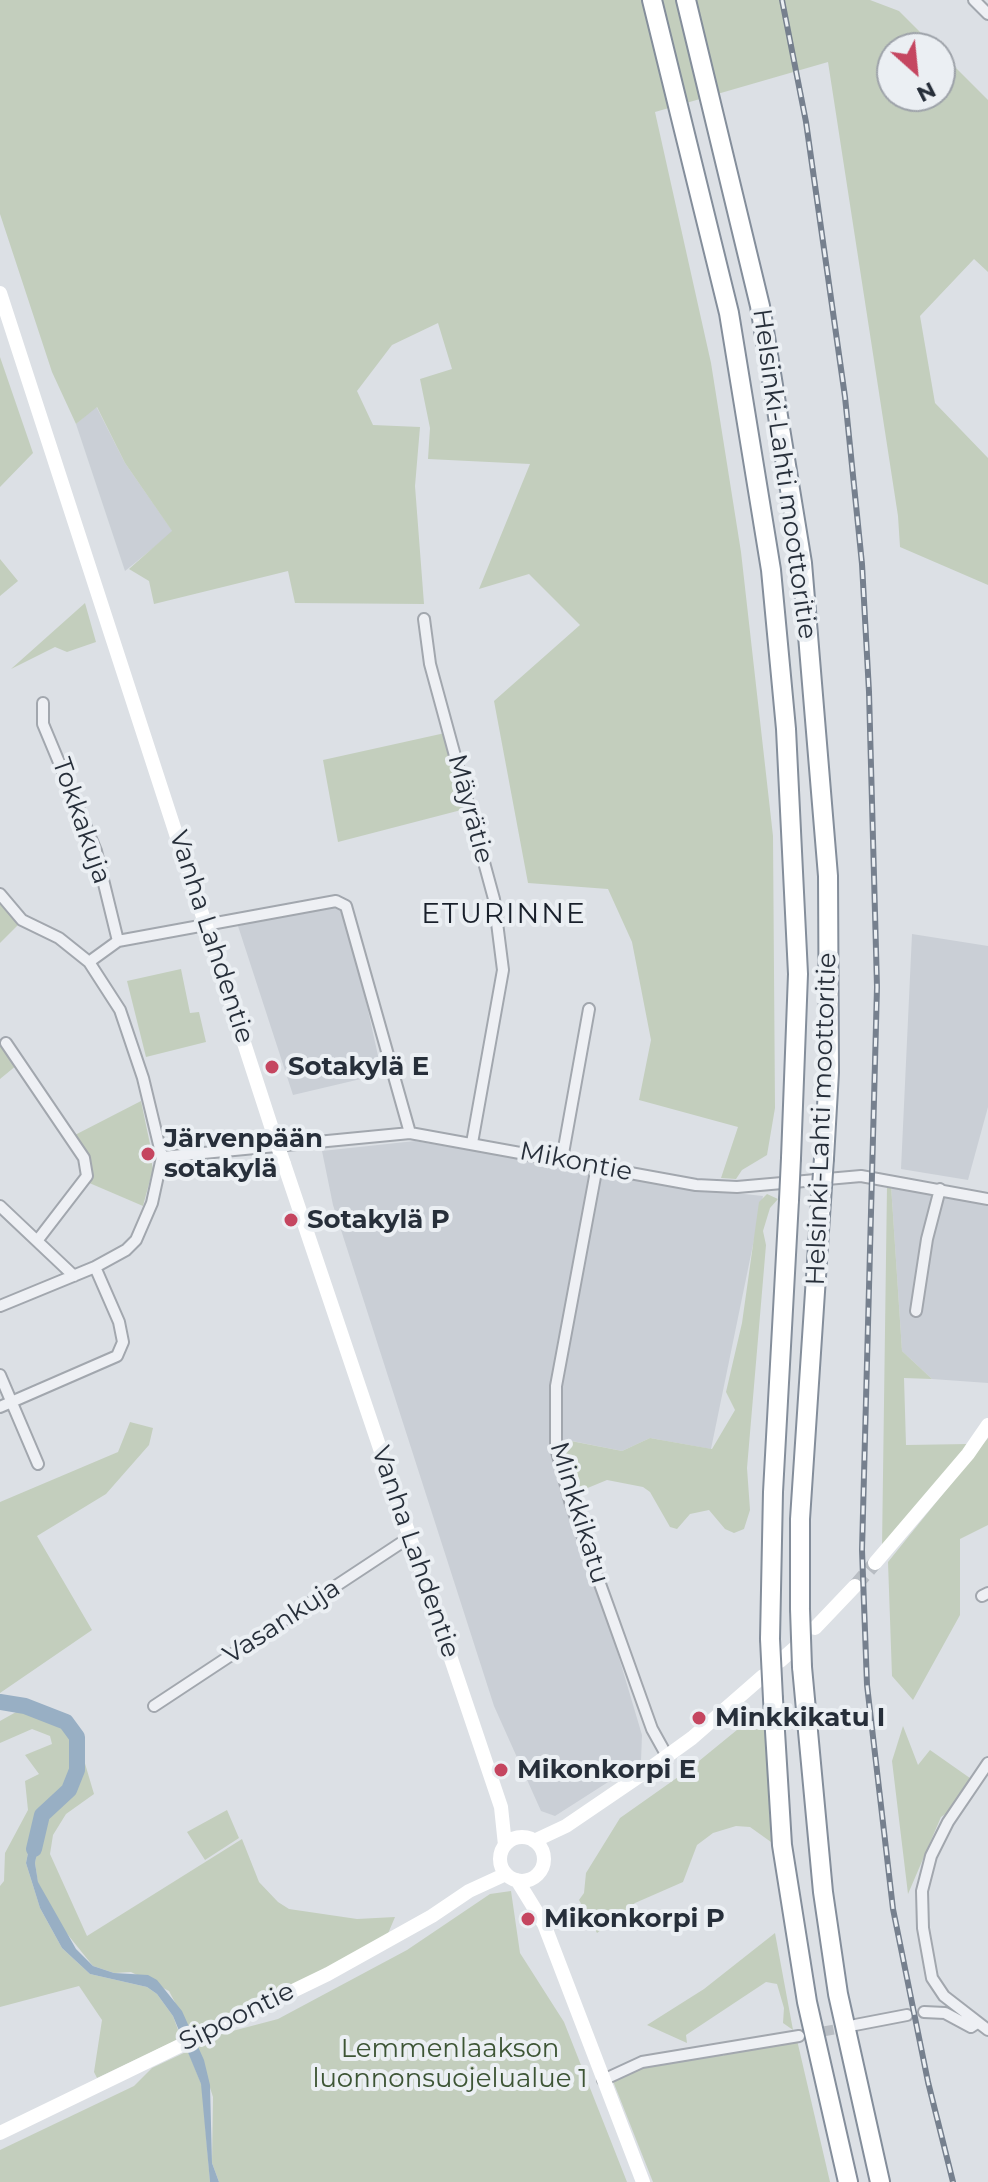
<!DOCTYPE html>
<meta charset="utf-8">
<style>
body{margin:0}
#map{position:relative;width:988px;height:2182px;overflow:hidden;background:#dce0e5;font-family:Montserrat,sans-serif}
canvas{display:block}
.north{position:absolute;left:876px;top:32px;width:80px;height:80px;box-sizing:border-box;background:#ebeff3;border:2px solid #9da2a9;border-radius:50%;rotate:153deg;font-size:22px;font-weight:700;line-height:32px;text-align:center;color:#272f3a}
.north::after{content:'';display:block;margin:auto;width:28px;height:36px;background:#c54660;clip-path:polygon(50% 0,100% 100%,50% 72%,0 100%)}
</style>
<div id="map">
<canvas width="988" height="2182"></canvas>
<div class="north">N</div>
</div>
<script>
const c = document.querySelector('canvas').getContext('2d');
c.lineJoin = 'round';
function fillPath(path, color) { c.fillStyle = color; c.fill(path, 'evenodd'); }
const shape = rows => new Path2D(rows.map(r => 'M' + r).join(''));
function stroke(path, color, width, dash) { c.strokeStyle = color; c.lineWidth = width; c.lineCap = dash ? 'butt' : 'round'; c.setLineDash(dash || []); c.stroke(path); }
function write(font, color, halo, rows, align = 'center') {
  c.font = font + ' Montserrat,sans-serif'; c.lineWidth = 8; c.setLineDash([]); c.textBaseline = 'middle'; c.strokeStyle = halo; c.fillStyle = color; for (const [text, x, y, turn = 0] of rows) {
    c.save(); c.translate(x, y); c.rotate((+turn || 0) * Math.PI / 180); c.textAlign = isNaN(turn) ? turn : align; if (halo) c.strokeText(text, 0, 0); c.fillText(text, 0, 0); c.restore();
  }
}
fillPath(shape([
 [96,406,125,463,173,532,125,571,76,424],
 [335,904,346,910,382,1074,293,1095,238,926],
 [912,934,988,946,988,1107,968,1180,901,1169],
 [415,1141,688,1188,763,1196,711,1449,650,1438,622,1451,572,1441,557,1449,642,1735,641,1761,555,1816,541,1811,494,1706,333,1205,322,1151],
 [891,1185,988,1206,988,1383,932,1379,902,1351]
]), '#cacfd6');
fillPath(shape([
 [0,0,870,0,899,11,936,48,892,48,892,96,940,96,940,52,988,100,988,272,974,259,920,316,935,403,988,458,988,585,900,547,898,516,828,62,655,112,711,363,741,552,773,836,775,1108,767,1155,742,1170,736,1179,721,1178,738,1127,639,1100,651,1040,632,942,608,889,528,883,494,701,580,625,529,574,479,589,530,464,428,459,430,428,420,379,452,369,438,323,392,345,357,391,373,425,420,427,415,486,424,604,295,603,288,571,154,604,149,581,129,569,172,531,125,463,97,407,76,424,52,372,0,214],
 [0,357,33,453,0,487],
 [0,559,18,581,0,596],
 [85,603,96,642,67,652,55,647,11,669],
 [445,733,465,809,338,842,323,760],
 [0,902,19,924,0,943],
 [181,969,190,1013,199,1012,206,1042,146,1057,127,981],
 [0,1042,17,1065,0,1079],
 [141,1101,150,1144,142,1152,143,1157,151,1159,153,1169,143,1206,87,1182,73,1136],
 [891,1185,902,1351,932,1379,904,1378,906,1445,968,1444,882,1547,887,1186],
 [767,1194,778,1199,770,1208,763,1231,766,1245,747,1468,750,1510,744,1529,734,1533,725,1529,709,1510,690,1514,677,1529,670,1527,650,1492,643,1487,607,1480,573,1494,561,1447,563,1443,571,1441,622,1451,650,1438,712,1449,735,1410,726,1392,742,1323,759,1202],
 [130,1422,153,1428,149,1445,106,1494,37,1536,92,1630,0,1693,0,1502,118,1452],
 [988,1438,988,1525,960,1539,960,1615,913,1700,892,1676,888,1562],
 [25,1707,65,1723,75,1737,75,1770,68,1789,46,1807,33,1828,26,1863,40,1908,62,1948,90,1974,147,1987,157,1994,173,2016,181,2038,97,2078,94,2072,102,2020,79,1986,0,2007,0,1886,4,1881,5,1853,28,1810,25,1781,39,1774,25,1755,52,1744,50,1736,32,1729,0,1743,0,1721],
 [765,1707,771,1842,750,1827,736,1826,713,1833,697,1845,683,1882,635,1903,597,1933,579,1900,584,1893,586,1873,620,1818,688,1770],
 [903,1726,918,1765,930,1750,977,1783,961,1804,941,1817,908,1894,892,1761],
 [81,1750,94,1794,66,1814,53,1835,50,1854,87,1936,242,1839,259,1882,278,1902,289,1909,357,1919,395,1917,387,1936,213,2028,211,2022,191,2033,169,1991,131,1972,114,1973,93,1966,60,1925,38,1883,35,1863,44,1815,70,1791,79,1771],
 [227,1810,239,1838,205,1860,187,1832],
 [511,1891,520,1953,564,2022,627,2182,219,2182,212,2163,213,2097,197,2047,221,2034,278,2019,407,1950,490,1894],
 [775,1933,793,2030,783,2023,784,2008,777,1984,766,1982,686,2035,687,2043,647,2025,704,1989],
 [797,2040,830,2182,653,2182,611,2076,627,2068,710,2050,724,2056,722,2053],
 [188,2051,202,2086,210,2182,0,2182,0,2150,134,2086,152,2068]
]), '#c3cebd');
fillPath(shape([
 [33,1828,42,1828,35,1863,38,1882,76,1949,93,1966,114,1973,148,1975,157,1980,182,2011,204,2060,210,2085,212,2163,219,2182,210,2182,201,2084,173,2016,157,1994,147,1987,90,1974,62,1948,40,1908,26,1863]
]), '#98afc4');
stroke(shape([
 [0,1702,25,1706,66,1722,77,1737,77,1770,69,1790,42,1815,34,1849]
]), '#98afc4', 16);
stroke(shape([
 [809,2034,848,2027]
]), '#b8bdc3', 10, [10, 5]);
stroke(shape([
 [855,1586,875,1563]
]), '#b8bdc3', 14, [14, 7]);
const street = shape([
 [974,0,988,14],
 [424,619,430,664,494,899,503,970,472,1143],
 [43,703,43,724,96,851,118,941],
 [0,894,22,920,59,938,89,962,120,1010,143,1078,162,1157,152,1203,136,1240,126,1250,95,1267,0,1306],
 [89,962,118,941,336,901,346,906,410,1133],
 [6,1043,84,1158,87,1176,37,1241],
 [162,1157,410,1133,696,1185,737,1187,861,1176,988,1199],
 [562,1159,589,1009],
 [597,1166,556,1386,556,1448,570,1501,608,1606,652,1729,667,1756],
 [0,1206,74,1276],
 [916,1311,927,1239,940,1189],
 [0,1375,38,1464],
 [0,1407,117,1356,123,1342,119,1322,95,1267],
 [982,1596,988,1593],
 [154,1706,410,1537],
 [988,1763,948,1822,931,1856,922,1891,923,1928,932,1978,944,1996,988,2030],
 [924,2012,945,2013,971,2027,977,2023],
 [855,2025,907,2015],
 [603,2080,642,2062,799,2036]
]);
const highway = shape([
 [652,0,729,313,771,570,786,729,798,974,791,1158],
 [686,0,760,306,802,563,828,876,829,1072,824,1158],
 [800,1609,800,1519,821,1201],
 [770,1639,773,1492,789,1200],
 [802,1667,823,1892,838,1994,880,2182],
 [773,1699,782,1845,807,2002,848,2182]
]);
stroke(street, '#a2a7ae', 14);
stroke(highway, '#848e9b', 22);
stroke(street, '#eef0f4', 10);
stroke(shape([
 [0,293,273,1132],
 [284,1164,501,1807,505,1845],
 [875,1563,968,1454,988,1425],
 [815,1628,855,1586],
 [780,1661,797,1646],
 '500 1859a22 22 0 1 1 44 0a22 22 0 1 1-44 0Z',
 [534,1841,566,1826,638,1777,692,1738,763,1676],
 [517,1880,544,1924,643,2182],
 [0,2133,328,1974,432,1916,469,1891,506,1874]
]), '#fff', 14);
stroke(highway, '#fff', 18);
const rail = shape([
 [782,0,806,122,845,397,862,564,869,692,877,987,862,1550,867,1685,893,1909,928,2082,953,2182]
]);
stroke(rail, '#76808e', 6);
stroke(rail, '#ebeff3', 3, [9]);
const highwayBridge = shape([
 [789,1200,791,1158],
 [821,1201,824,1158],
 [800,1609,802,1667],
 [770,1639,773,1699]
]);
stroke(highwayBridge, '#848e9b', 22, []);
stroke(shape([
 [273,1132,284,1164]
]), '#fff', 14);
stroke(highwayBridge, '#fff', 18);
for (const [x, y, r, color] of [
 [272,1067,8,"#c54660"],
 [148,1154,8,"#c54660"],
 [291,1220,8,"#c54660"],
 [699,1718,8,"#c54660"],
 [501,1770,8,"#c54660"],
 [528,1919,8,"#c54660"]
]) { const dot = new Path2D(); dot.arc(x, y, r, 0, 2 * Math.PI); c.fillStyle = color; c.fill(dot); stroke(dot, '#ebeff3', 3); }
write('26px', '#272f3a', '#ebeff3', [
 ["Helsinki-Lahti moottoritie",784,474,82],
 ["Mäyrätie",470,809,75],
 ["Tokkakuja",81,821,71],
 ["Vanha Lahdentie",211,937,72],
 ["Helsinki-Lahti moottoritie",822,1119,-88],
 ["Mikontie",576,1162,11],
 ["Minkkikatu",579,1513,73],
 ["Vanha Lahdentie",415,1552,71],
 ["Vasankuja",282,1622,-33],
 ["Sipoontie",237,2017,-26]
]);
write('bold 26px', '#272f3a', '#ebeff3', [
 ["Sotakylä E",288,1067],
 ["Järvenpään",164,1139],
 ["sotakylä",164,1169],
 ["Sotakylä P",307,1220],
 ["Minkkikatu I",715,1718],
 ["Mikonkorpi E",517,1770],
 ["Mikonkorpi P",544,1919]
], 'left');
write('26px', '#3d5535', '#ebeff3', [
 ["Lemmenlaakson",450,2049],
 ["luonnonsuojelualue 1",450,2079]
]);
c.letterSpacing = '2px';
write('28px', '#19202b', '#ebeff3', [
 ["ETURINNE",504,915]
]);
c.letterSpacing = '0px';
</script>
